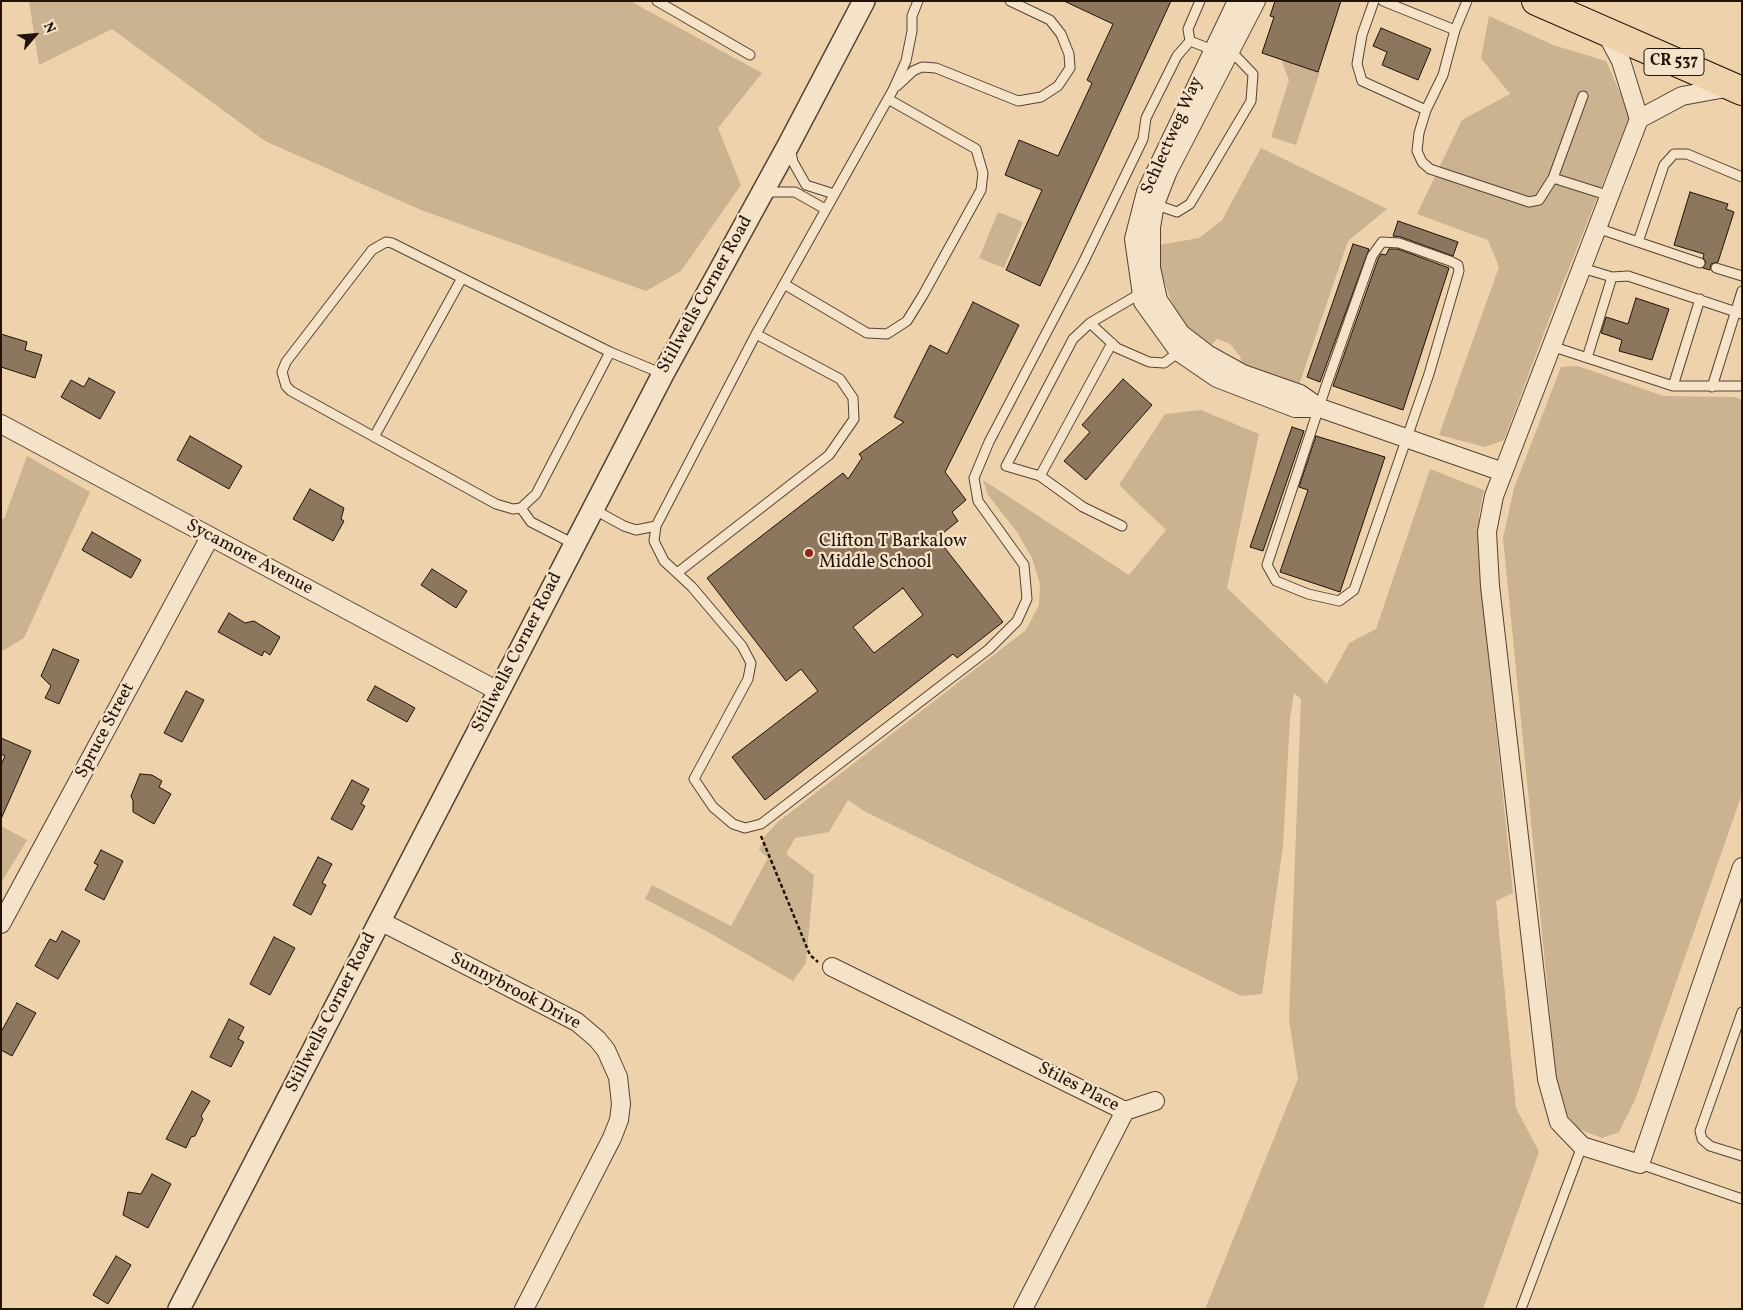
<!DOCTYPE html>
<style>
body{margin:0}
#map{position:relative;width:1743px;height:1310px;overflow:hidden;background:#eed2ac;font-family:Vollkorn,serif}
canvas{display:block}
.frame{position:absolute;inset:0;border:2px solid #211308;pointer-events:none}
.north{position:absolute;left:10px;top:10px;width:50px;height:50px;-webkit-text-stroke:4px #f4e2c9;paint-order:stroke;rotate:63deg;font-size:14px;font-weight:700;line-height:20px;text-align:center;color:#211308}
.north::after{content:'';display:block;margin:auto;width:18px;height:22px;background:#211308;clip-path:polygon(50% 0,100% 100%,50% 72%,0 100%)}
</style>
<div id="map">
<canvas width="1743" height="1310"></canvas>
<div class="frame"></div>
<div class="north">N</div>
</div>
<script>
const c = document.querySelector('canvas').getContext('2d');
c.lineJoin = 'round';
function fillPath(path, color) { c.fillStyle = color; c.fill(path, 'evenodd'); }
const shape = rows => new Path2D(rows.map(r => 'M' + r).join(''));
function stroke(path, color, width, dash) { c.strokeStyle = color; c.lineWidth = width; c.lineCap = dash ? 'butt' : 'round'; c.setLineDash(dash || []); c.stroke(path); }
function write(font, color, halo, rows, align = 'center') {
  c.font = font + ' Vollkorn,serif'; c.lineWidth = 4.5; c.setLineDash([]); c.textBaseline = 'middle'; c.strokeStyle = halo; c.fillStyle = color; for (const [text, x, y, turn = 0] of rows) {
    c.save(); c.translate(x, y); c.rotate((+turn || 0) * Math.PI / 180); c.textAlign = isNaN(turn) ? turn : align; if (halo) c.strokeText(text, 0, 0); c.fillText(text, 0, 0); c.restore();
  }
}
fillPath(shape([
 [29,1,630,1,762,73,718,128,741,185,681,271,646,291,421,210,265,141,112,29,39,65],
 [1489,16,1553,45,1606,61,1630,115,1559,293,1504,440,1485,447,1439,435,1499,267,1488,240,1417,214,1462,120,1510,94,1481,58],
 [1281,59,1320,71,1296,145,1271,137,1289,80],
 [1261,148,1387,209,1348,241,1299,385,1242,365,1240,356,1230,344,1217,339,1208,349,1192,336,1174,309,1161,272,1160,245,1199,238,1222,220],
 [998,212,1023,222,1004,268,979,258],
 [1578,366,1663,396,1735,397,1742,400,1742,794,1635,1100,1619,1132,1602,1138,1579,1129,1559,1105,1503,538,1514,488,1561,367],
 [1201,410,1259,434,1227,588,1327,684,1349,643,1376,629,1430,469,1484,490,1479,515,1482,595,1513,893,1496,901,1516,1108,1539,1152,1483,1309,1205,1309,1298,1079,1289,1019,1301,699,1294,693,1290,718,1283,846,1262,994,1241,996,864,811,848,800,829,832,795,838,786,854,814,875,806,963,793,981,710,933,645,899,652,885,731,926,768,858,759,850,765,836,778,822,1026,630,1039,605,1040,584,1032,558,1017,532,988,495,983,480,1129,575,1166,530,1119,485,1165,414],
 [27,456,90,492,24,638,1,652,1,519,4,519],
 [1,826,27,840,1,883]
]), '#cbb290');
const building = shape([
 [1064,1,1171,1,1040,286,1006,270,1042,190,1005,175,1019,140,1058,156,1092,83,1087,80,1113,24,1064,1],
 [1275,1,1341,1,1318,72,1262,53,1274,17,1270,16,1275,1],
 [1381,28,1431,49,1418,80,1382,65,1387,52,1373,46,1381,28],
 [1690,192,1728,204,1726,209,1734,212,1718,262,1711,264,1710,270,1703,268,1706,262,1703,258,1704,254,1674,245,1690,192],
 [1398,221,1458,242,1453,256,1401,237,1393,236,1398,221],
 [1353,244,1369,249,1320,382,1307,377,1353,244],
 [1389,249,1398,249,1449,268,1403,410,1333,386,1378,259,1381,254,1386,255,1389,249],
 [1636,298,1669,309,1652,360,1619,351,1622,340,1601,333,1606,317,1628,324,1636,298],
 [973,302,1019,325,945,472,966,500,952,512,958,521,937,538,1003,622,957,658,953,654,765,800,732,757,818,691,801,669,786,681,707,578,843,473,848,479,862,458,859,454,904,422,894,417,930,345,947,354,973,302],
 [903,588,923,615,874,653,853,627,903,588],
 [1,334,27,342,25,350,42,355,35,378,1,367,1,334],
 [89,378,115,392,100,419,61,397,71,380,84,387,89,378],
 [1123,379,1152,405,1086,480,1064,461,1090,432,1082,425,1123,379],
 [1292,427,1304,431,1263,551,1250,547,1292,427],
 [190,436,242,466,229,489,177,460,190,436],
 [1316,436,1385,457,1340,592,1280,572,1308,490,1299,487,1316,436],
 [310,489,344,508,341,519,344,521,333,541,293,519,310,489],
 [92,532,141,560,131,578,82,550,92,532],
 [432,569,467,591,456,608,421,585,432,569],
 [229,613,245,623,254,621,280,637,270,655,264,651,262,656,218,632,229,613],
 [53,649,79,660,59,704,45,698,51,686,41,676,53,649],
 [375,686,415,708,407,722,367,700,375,686],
 [186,691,204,700,182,742,164,733,186,691],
 [1,738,31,751,1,819,1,765,5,756,1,754,1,738],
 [140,774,152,775,162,781,159,787,171,794,154,824,133,812,133,801,131,796,140,774],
 [352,780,369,789,361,804,365,806,352,830,331,819,352,780],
 [101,850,123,861,104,900,85,890,98,865,94,863,101,850],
 [318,857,332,864,322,883,326,885,311,915,293,905,318,857],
 [62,931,80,941,58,979,35,966,50,939,56,942,62,931],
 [274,937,295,948,270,995,250,984,274,937],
 [17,1003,36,1013,12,1056,1,1050,1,1032,17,1003],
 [229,1019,244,1027,238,1039,244,1042,231,1067,210,1057,229,1019],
 [192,1091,210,1101,201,1116,203,1119,195,1136,191,1137,186,1148,166,1139,192,1091],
 [152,1174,171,1184,148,1228,123,1215,128,1192,141,1194,152,1174],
 [116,1256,131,1265,108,1304,93,1295,116,1256]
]);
fillPath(building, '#8c765d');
stroke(building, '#211308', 1);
const service = shape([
 [657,1,750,55],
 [1200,1,1188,29,1190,41,1213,50],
 [1374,1,1362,35,1357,64,1362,81,1426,110,1443,75,1455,30,1467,1],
 [1383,1,1455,30],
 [897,86,913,71,922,67,936,68,1018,101,1041,97,1058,86,1070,68,1069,54,1061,34,1050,20,1010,1],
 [1426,110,1419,133,1417,151,1422,162,1430,169,1529,202,1539,200,1553,178,1610,196],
 [790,148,793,162,806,185,834,194],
 [1553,178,1583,96],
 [763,192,795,192,825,209],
 [1154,204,1177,212,1190,204,1251,101,1253,74,1230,50],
 [1597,228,1638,242,1664,165,1674,154,1687,154,1742,177],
 [1382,242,1399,243,1450,261,1458,265,1459,271,1429,374,1354,590,1339,601,1308,594,1276,581,1267,565,1326,386,1372,256,1382,242],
 [1638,242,1700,263],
 [1582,268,1612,277,1628,276,1742,314],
 [1716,268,1742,276],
 [784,284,867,333,887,334,907,321,923,295,981,190,983,173,976,149,888,99],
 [1143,292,1090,323,1117,348,1149,362,1164,363,1179,352],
 [1090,323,1073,339,1006,466,1040,476,1083,507,1122,526],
 [1551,346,1673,386,1742,386],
 [610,352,536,494,521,508,513,509,496,504,291,391,286,386,282,372,286,362,372,250,386,242,392,243,610,352,663,374],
 [1587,358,1612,277],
 [1673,386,1700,299],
 [1712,387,1742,291],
 [374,437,462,278],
 [1040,476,1112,343],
 [521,508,531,522,574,544],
 [593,509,624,526,636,530,656,526,756,334,893,90,906,61,912,31,912,16,918,1],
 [656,526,654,541,664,561,692,587,742,646,751,663,748,679,694,779,713,807,733,824,745,828,761,824,989,649,1017,621,1027,599,1024,565,978,501,974,478,989,442,1083,263,1143,139,1146,118,1177,56,1190,41],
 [677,573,829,455,854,419,853,398,840,379,756,334],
 [1742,1012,1700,1131,1702,1139,1710,1146,1742,1156],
 [1640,1164,1742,1199],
 [1521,1309,1582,1146]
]);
const minor = shape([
 [1237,1,1146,192,1134,239,1143,302,1179,352,1217,378,1295,408,1320,408,1300,394,1243,374,1207,354,1181,334,1158,300,1151,268,1151,227,1155,204,1168,171,1256,1],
 [1606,33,1621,61,1639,119],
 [1639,119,1494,496,1487,532,1490,586,1547,1079,1559,1122,1582,1146,1640,1164,1742,867],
 [1639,119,1682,96,1731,87],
 [1320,408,1503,472],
 [1,424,498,691],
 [380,921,577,1022,597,1039,606,1050,618,1077,621,1104,619,1120,612,1138,524,1309],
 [1,924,210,537],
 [832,967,1125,1111],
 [1125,1111,1155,1101],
 [1023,1309,1125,1111]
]);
const tertiary = shape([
 [179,1309,663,374,789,144,864,1]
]);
const primary = shape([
 [1536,1,1742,91]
]);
stroke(service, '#544331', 11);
stroke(minor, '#544331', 20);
stroke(tertiary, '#544331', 24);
stroke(primary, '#211308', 30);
stroke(shape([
 [761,836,810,955,818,962]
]), '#211308', 2.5, [4, 2.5]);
stroke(service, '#f4e2c9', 9);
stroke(minor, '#f4e2c9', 18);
stroke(tertiary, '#f4e2c9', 21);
stroke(primary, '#eed2ac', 28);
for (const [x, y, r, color] of [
 [809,553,5,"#8f2418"]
]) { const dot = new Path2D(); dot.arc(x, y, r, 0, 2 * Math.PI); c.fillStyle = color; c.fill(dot); stroke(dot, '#f4e2c9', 2); }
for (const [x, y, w] of [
 [1674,62,60]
]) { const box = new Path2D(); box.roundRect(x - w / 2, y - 13.5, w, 27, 4); c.fillStyle = '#f4e2c9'; c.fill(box); stroke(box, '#211308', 1); }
write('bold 16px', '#211308', null, [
 ["CR 537",1674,62]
]);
write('18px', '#211308', '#f4e2c9', [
 ["Schlectweg Way",1173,136,-66],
 ["Stillwells Corner Road",706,295,-61],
 ["Sycamore Avenue",249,558,28],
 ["Stillwells Corner Road",518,653,-63],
 ["Spruce Street",106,731,-62],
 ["Sunnybrook Drive",515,992,28],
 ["Stillwells Corner Road",332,1013,-63],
 ["Stiles Place",1078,1088,27]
]);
write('18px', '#211308', '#f4e2c9', [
 ["Clifton T Barkalow",819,543],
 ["Middle School",819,564]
], 'left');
</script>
